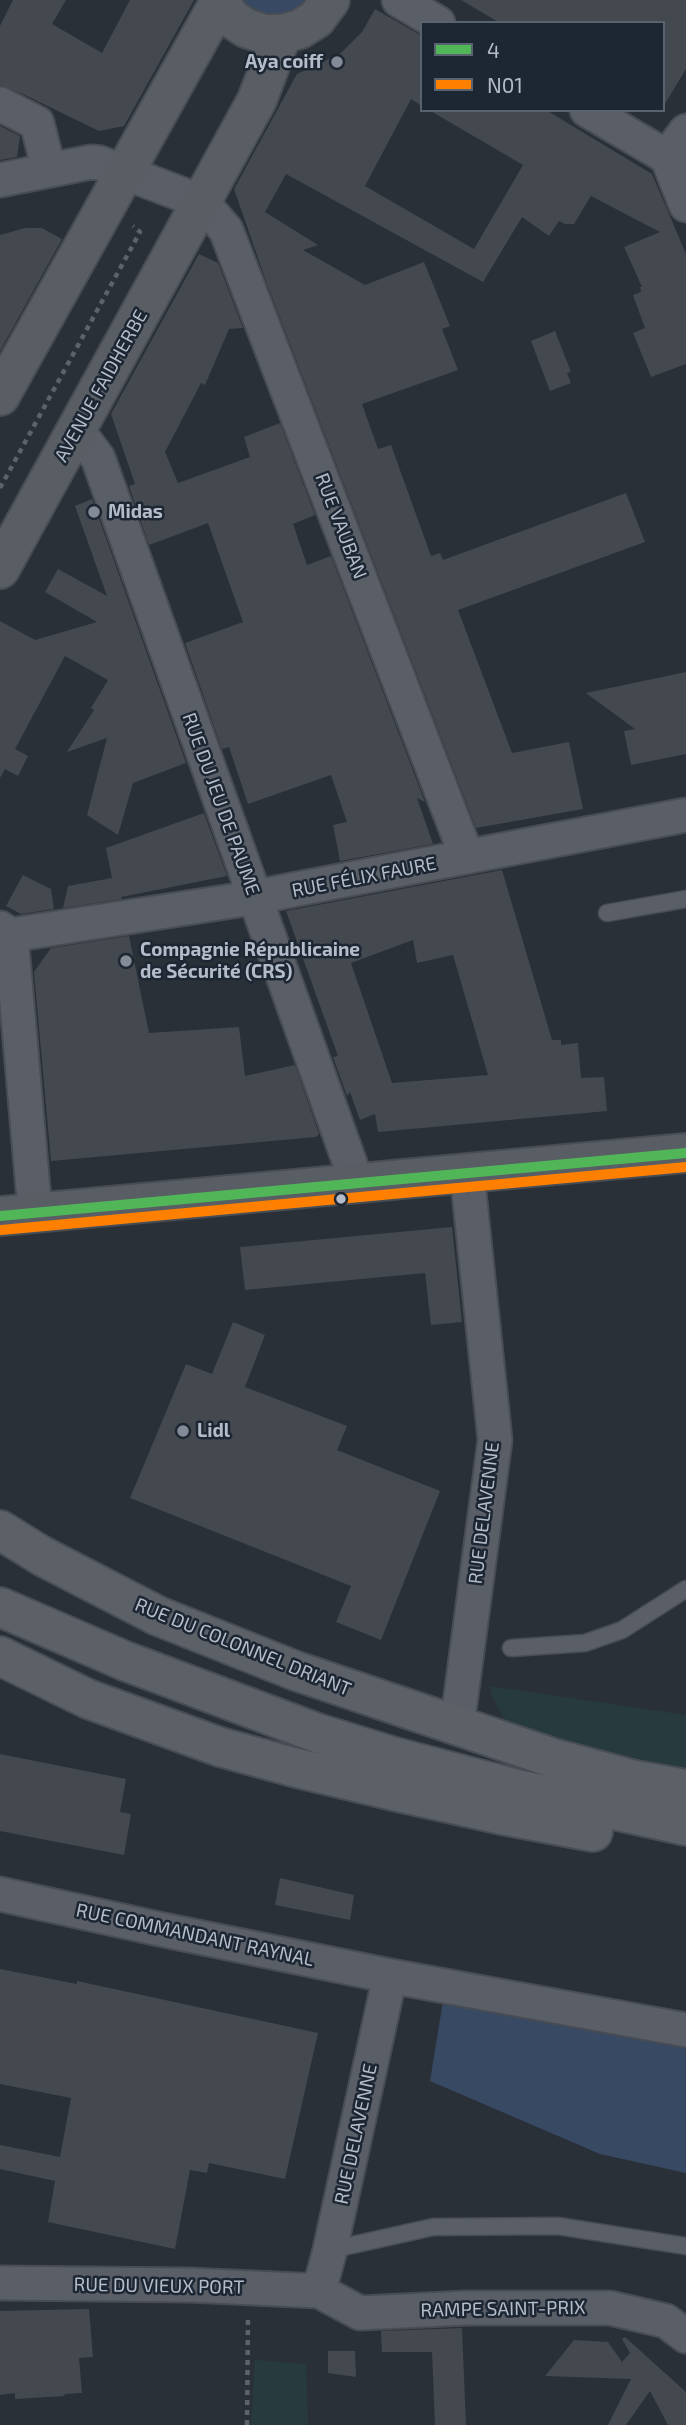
<!DOCTYPE html>
<meta charset="utf-8">
<style>
body{margin:0}
#map{position:relative;width:686px;height:2425px;overflow:hidden;background:#2a3038;font-family:"Exo 2",sans-serif}
canvas{display:block}
.legend{position:absolute;left:420px;top:21px;width:245px;height:91px;box-sizing:border-box;background:#1d2633;border:2px solid #59626f;margin:0;padding:9px 12px;list-style:none;font-size:21px;color:#b4bcc9}
.legend li{display:flex;align-items:center;gap:14px;height:35px}
.legend b{width:35px;border:2px solid #59626f}
</style>
<div id="map">
<canvas width="686" height="2425"></canvas>
<ul class="legend">
<li><b style="height:9px;background:#51b658"></b>4</li>
<li><b style="height:9px;background:#ff8000"></b>N01</li>
</ul>
</div>
<script>
const c = document.querySelector('canvas').getContext('2d');
c.lineJoin = 'round';
function fillPath(path, color) { c.fillStyle = color; c.fill(path, 'evenodd'); }
const shape = rows => new Path2D(rows.map(r => 'M' + r).join(''));
function stroke(path, color, width, dash) { c.strokeStyle = color; c.lineWidth = width; c.lineCap = dash ? 'butt' : 'round'; c.setLineDash(dash || []); c.stroke(path); }
function write(font, color, halo, rows, align = 'center') {
  c.font = font + ' "Exo 2",sans-serif'; c.lineWidth = 5; c.setLineDash([]); c.textBaseline = 'middle'; c.strokeStyle = halo; c.fillStyle = color; for (const [text, x, y, turn = 0] of rows) {
    c.save(); c.translate(x, y); c.rotate((+turn || 0) * Math.PI / 180); c.textAlign = isNaN(turn) ? turn : align; if (halo) c.strokeText(text, 0, 0); c.fillText(text, 0, 0); c.restore();
  }
}
fillPath(shape([
 [490,1686,686,1715,686,1776,613,1762,507,1724,492,1696],
 [255,2360,306,2364,308,2425,251,2425]
]), '#273a3e');
fillPath(shape([
 [241,0,310,0,297,11,284,15,269,16,255,12],
 [444,1995,686,2043,686,2173,600,2154,430,2081]
]), '#384963');
fillPath(shape([
 [13,0,66,0,52,24,102,53,130,0,194,0,124,126,99,131,25,95,0,85,0,26],
 [461,0,686,0,686,69,663,107,663,23,500,23],
 [375,9,422,36,422,106,411,99,365,186,474,249,523,165,429,110,546,110,652,174,686,254,686,364,651,377,633,333,645,328,633,295,641,292,640,287,642,287,624,247,660,232,591,196,574,224,565,224,559,221,549,236,522,217,483,282,286,174,265,212,318,245,303,250,365,285,424,262,450,326,442,329,458,370,362,404,378,449,391,445,431,556,440,553,443,560,626,493,645,542,458,610,512,753,569,742,583,809,476,828,267,284,234,189,297,74,341,53,362,32],
 [0,126,20,136,17,157,0,160],
 [25,228,42,228,62,239,0,351,0,235],
 [199,254,218,263,243,328,229,329,205,385,201,383,165,452,178,483,250,457,244,437,280,423,315,515,293,524,307,565,331,556,425,802,417,798,433,844,340,861,333,825,347,822,331,775,248,804,229,747,222,749,185,643,243,622,208,523,149,545,129,486,135,484,111,414],
 [555,331,571,372,567,373,571,383,550,391,531,341],
 [92,499,186,763,133,783,118,835,87,815,107,738,67,752,94,710,91,708,108,680,65,656,15,749,28,756,18,776,5,769,0,778,0,621,35,640,97,622,45,592,58,569,107,596,75,506],
 [686,672,686,754,631,765,624,731,635,729,586,693],
 [204,813,227,876,121,897,122,899,63,908,68,886,112,878,106,848],
 [502,870,552,1040,561,1040,561,1045,578,1043,581,1078,604,1077,607,1111,378,1132,375,1114,360,1120,350,1092,347,1096,333,1057,338,1056,286,911],
 [413,940,417,963,453,955,488,1075,392,1083,351,963],
 [23,875,51,889,54,909,21,914,6,906],
 [129,936,149,1033,239,1027,245,1076,295,1065,319,1134,316,1137,51,1161,34,972,51,948],
 [452,1227,462,1322,431,1325,425,1273,245,1290,240,1247],
 [233,1322,265,1335,245,1387,347,1426,337,1450,440,1491,381,1640,336,1622,351,1586,130,1498,186,1364,212,1374],
 [0,1754,126,1779,120,1812,131,1814,124,1855,0,1831],
 [280,1878,354,1895,350,1920,275,1905],
 [0,1969,77,1984,77,1981,318,2033,285,2179,209,2163,207,2173,190,2170,175,2249,48,2222,55,2181,0,2169,0,2145,60,2157,71,2098,0,2084],
 [89,2309,93,2357,79,2358,82,2393,65,2394,64,2396,15,2399,15,2393,0,2395,0,2311],
 [462,2328,466,2425,435,2425,432,2352,382,2352,381,2331],
 [625,2337,686,2392,686,2425,668,2425,650,2391,626,2425,608,2425,631,2379,545,2376,574,2340,608,2342,622,2362,630,2353,622,2339],
 [328,2351,355,2351,356,2377,328,2373]
]), '#444950');
const lane = shape([
 [607,913,686,899],
 [511,1648,585,1643,622,1630,686,1589],
 [330,2250,433,2227,558,2226,686,2246]
]);
const street = shape([
 [399,0,438,23],
 [0,104,37,123,49,170],
 [587,110,686,168],
 [686,131,667,157,686,205],
 [0,180,91,162,100,163,202,202,226,230,467,857],
 [77,430,98,458,357,1183],
 [0,928,11,935,245,899,686,815],
 [11,935,33,1189,37,1214],
 [457,1726,495,1440,467,1173],
 [0,1894,159,1929,390,1976,686,2030],
 [0,2283,189,2285,319,2291,360,2313,467,2308,610,2308,666,2321,686,2336],
 [319,2291,330,2250,390,1976]
]);
const secondary = shape([
 [218,0,231,18,246,28,264,34,282,34,300,29,316,19,330,0],
 [0,396,219,3],
 [0,569,257,100,282,34],
 [0,1216,686,1153]
]);
const primary = shape([
 [0,1530,42,1556,158,1616,296,1671,553,1758,635,1780,686,1789],
 [0,1607,125,1661,317,1733,395,1757,513,1788,686,1826],
 [0,1656,88,1699,220,1747,293,1767,398,1792,502,1815,593,1832]
]);
stroke(lane, '#484c53', 19);
stroke(street, '#484c53', 37);
stroke(secondary, '#484c53', 42);
stroke(primary, '#484c55', 42);
stroke(shape([
 [0,488,140,232,133,226],
 [247,2425,248,2316]
]), '#5d636a', 4.5, [5, 5]);
stroke(lane, '#5a5e66', 16);
stroke(street, '#5a5e66', 33);
stroke(secondary, '#595d64', 38);
stroke(primary, '#5c6168', 38);
stroke(shape([
 [0,1216,686,1153]
]), '#51b658', 10);
stroke(shape([
 [1,1230,686,1167]
]), '#ff8000', 10);
for (const [x, y, r, color] of [
 [337,62,7,"#848b96"],
 [94,512,7,"#848b96"],
 [126,961,7,"#848b96"],
 [341,1199,6,"#b4bcc9"],
 [183,1431,7,"#848b96"]
]) { const dot = new Path2D(); dot.arc(x, y, r, 0, 2 * Math.PI); c.fillStyle = color; c.fill(dot); stroke(dot, '#1d2633', 2.5); }
write('bold 19px', '#b4bcc9', '#1d2633', [
 ["Aya coiff",323,62,"right"],
 ["Midas",108,512],
 ["Compagnie Républicaine",140,950],
 ["de Sécurité (CRS)",140,972],
 ["Lidl",197,1431]
], 'left');
write('19px', '#b4bcc9', '#1d2633', [
 ["AVENUE FAIDHERBE",101,386,-61],
 ["RUE VAUBAN",341,526,69],
 ["RUE DU JEU DE PAUME",221,804,70],
 ["RUE FÉLIX FAURE",364,877,-11],
 ["RUE DELAVENNE",484,1513,-83],
 ["RUE DU COLONNEL DRIANT",243,1647,22],
 ["RUE COMMANDANT RAYNAL",195,1935,12],
 ["RUE DELAVENNE",356,2134,-78],
 ["RUE DU VIEUX PORT",159,2286,1],
 ["RAMPE SAINT-PRIX",503,2309,-1]
]);
</script>
